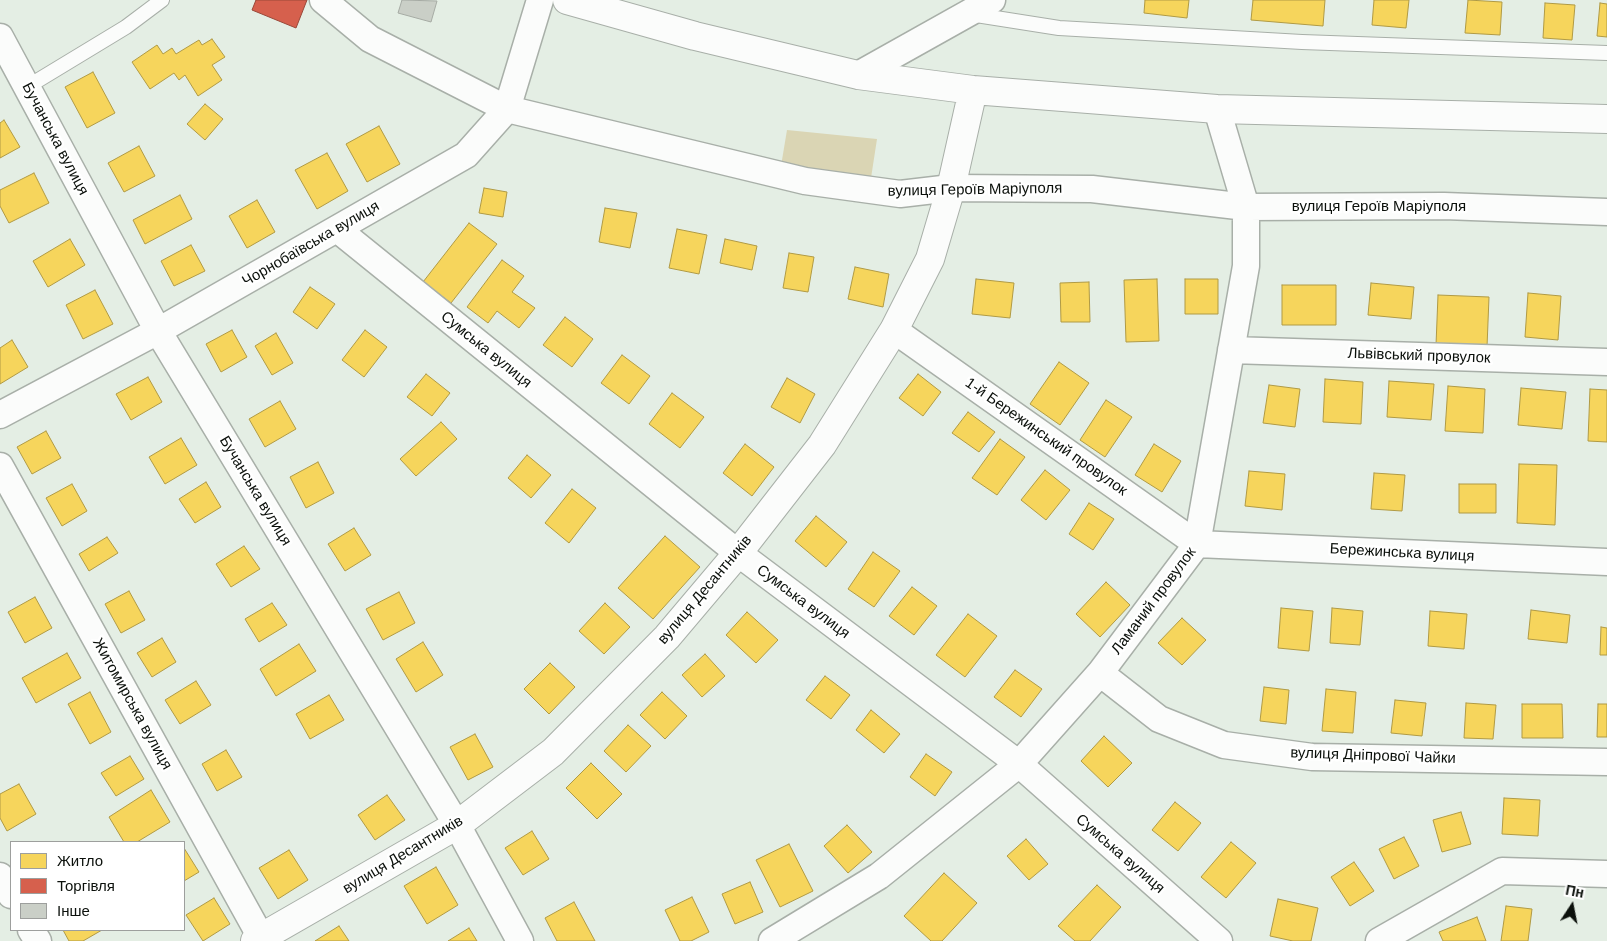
<!DOCTYPE html>
<meta charset="utf-8">
<style>
body{margin:0}
#map{position:relative;width:1607px;height:941px;overflow:hidden;background:#e4eee4;font-family:Helvetica,sans-serif}
canvas{display:block}
.legend{position:absolute;left:10px;top:841px;width:175px;height:90px;box-sizing:border-box;background:#fff;border:1px solid #9d9f9d;margin:0;padding:6px 9px;list-style:none;font-size:15px;color:#0b100b}
.legend li{display:flex;align-items:center;gap:10px;height:25px}
.legend b{width:25px;border:1px solid #9d9f9d}
.north{position:absolute;left:1547px;top:881px;width:50px;height:50px;-webkit-text-stroke:4px #fff;paint-order:stroke;rotate:11deg;font-size:14px;font-weight:700;line-height:20px;text-align:center;color:#0b100b}
.north::after{content:'';display:block;margin:auto;width:18px;height:22px;background:#0b100b;clip-path:polygon(50% 0,100% 100%,50% 72%,0 100%)}
</style>
<div id="map">
<canvas width="1607" height="941"></canvas>
<ul class="legend">
<li><b style="height:14px;background:#f6d55c"></b>Житло</li>
<li><b style="height:14px;background:#d6604d"></b>Торгівля</li>
<li><b style="height:14px;background:#cacfc7"></b>Інше</li>
</ul>
<div class="north">Пн</div>
</div>
<script>
const c = document.querySelector('canvas').getContext('2d');
c.lineJoin = 'round';
function fillPath(path, color) { c.fillStyle = color; c.fill(path, 'evenodd'); }
const shape = rows => new Path2D(rows.map(r => 'M' + r).join(''));
function stroke(path, color, width, dash) { c.strokeStyle = color; c.lineWidth = width; c.lineCap = dash ? 'butt' : 'round'; c.setLineDash(dash || []); c.stroke(path); }
function write(font, color, halo, rows, align = 'center') {
  c.font = font + ' Helvetica,sans-serif'; c.lineWidth = 5; c.setLineDash([]); c.textBaseline = 'middle'; c.strokeStyle = halo; c.fillStyle = color; for (const [text, x, y, turn = 0] of rows) {
    c.save(); c.translate(x, y); c.rotate((+turn || 0) * Math.PI / 180); c.textAlign = isNaN(turn) ? turn : align; if (halo) c.strokeText(text, 0, 0); c.fillText(text, 0, 0); c.restore();
  }
}
fillPath(shape([
 [787,130,877,139,871,178,781,166]
]), '#dad5b4');
const homes = shape([
 [1145,0,1189,0,1187,18,1144,13,1145,0],
 [1253,0,1325,0,1323,26,1251,20,1253,0],
 [1374,0,1409,0,1406,28,1372,25,1374,0],
 [1468,0,1502,2,1500,35,1465,33,1468,0],
 [1545,3,1575,5,1572,40,1543,38,1545,3],
 [1600,3,1607,4,1607,37,1597,36,1600,3],
 [212,39,225,57,212,65,222,80,198,96,185,75,179,80,174,73,150,89,132,62,157,45,163,54,172,48,176,54,199,40,202,45,212,39],
 [93,72,115,113,87,128,65,87,93,72],
 [205,104,223,119,205,140,187,124,205,104],
 [4,120,20,147,0,158,0,123,4,120],
 [379,126,400,164,367,182,346,144,379,126],
 [139,146,155,176,124,192,108,163,139,146],
 [327,153,348,191,317,209,295,170,327,153],
 [34,173,49,203,9,223,0,206,0,190,34,173],
 [484,188,507,192,503,217,479,213,484,188],
 [180,195,192,219,145,244,133,220,180,195],
 [257,200,275,232,247,248,229,216,257,200],
 [605,208,637,213,630,248,599,242,605,208],
 [469,223,497,244,451,303,423,282,469,223],
 [677,229,707,235,699,274,669,268,677,229],
 [70,239,85,265,48,287,33,261,70,239],
 [725,239,757,246,752,270,720,263,725,239],
 [191,245,205,271,174,286,161,261,191,245],
 [789,253,814,257,808,292,783,288,789,253],
 [502,260,524,276,512,292,535,308,519,328,497,311,488,323,467,307,502,260],
 [855,267,889,274,883,307,848,299,855,267],
 [976,279,1014,283,1010,318,972,314,976,279],
 [1157,279,1159,341,1126,342,1124,280,1157,279],
 [1185,279,1218,279,1218,314,1185,314,1185,279],
 [1089,282,1090,322,1061,322,1060,283,1089,282],
 [1371,283,1414,287,1411,319,1368,315,1371,283],
 [1282,285,1336,285,1336,325,1282,325,1282,285],
 [310,287,335,304,317,329,293,312,310,287],
 [95,290,113,324,83,339,66,305,95,290],
 [1528,293,1561,296,1558,340,1525,337,1528,293],
 [1438,295,1489,297,1487,347,1436,345,1438,295],
 [565,317,593,339,572,367,543,345,565,317],
 [232,330,247,357,221,372,206,344,232,330],
 [365,330,387,347,364,377,342,360,365,330],
 [276,333,293,363,272,375,255,346,276,333],
 [12,340,28,367,0,384,0,348,12,340],
 [622,355,650,376,629,404,601,383,622,355],
 [1059,362,1089,383,1060,425,1030,404,1059,362],
 [426,374,450,393,432,416,407,397,426,374],
 [918,374,941,392,923,416,899,398,918,374],
 [148,377,162,402,131,420,116,394,148,377],
 [787,378,815,394,800,423,771,407,787,378],
 [1325,379,1363,382,1361,424,1323,422,1325,379],
 [1389,381,1434,384,1431,420,1387,417,1389,381],
 [1269,385,1300,389,1295,427,1263,423,1269,385],
 [1448,386,1485,389,1483,433,1445,431,1448,386],
 [1521,388,1566,392,1562,429,1518,425,1521,388],
 [1590,389,1607,390,1607,442,1588,441,1590,389],
 [672,393,704,417,680,448,649,424,672,393],
 [1106,400,1132,417,1105,457,1080,440,1106,400],
 [280,401,296,429,265,447,249,419,280,401],
 [968,412,995,432,979,452,952,433,968,412],
 [441,422,457,439,416,476,400,459,441,422],
 [46,431,61,458,32,474,17,447,46,431],
 [181,438,197,465,165,484,149,457,181,438],
 [1000,439,1025,457,997,495,972,478,1000,439],
 [745,444,774,467,752,496,723,473,745,444],
 [1154,444,1181,461,1162,492,1135,475,1154,444],
 [527,455,551,475,531,498,508,478,527,455],
 [318,462,334,493,306,508,290,477,318,462],
 [1519,464,1557,465,1555,525,1517,523,1519,464],
 [1045,470,1070,490,1046,520,1021,500,1045,470],
 [1249,471,1285,474,1282,510,1245,506,1249,471],
 [1374,473,1405,475,1402,511,1371,509,1374,473],
 [206,482,221,507,195,523,179,499,206,482],
 [72,484,87,511,62,526,46,498,72,484],
 [1459,484,1496,484,1496,513,1459,513,1459,484],
 [572,489,596,508,569,543,545,523,572,489],
 [1089,503,1114,519,1093,550,1069,534,1089,503],
 [816,516,847,542,826,567,795,541,816,516],
 [354,528,371,555,345,571,328,544,354,528],
 [665,536,700,567,653,619,618,588,665,536],
 [107,537,118,553,89,571,79,554,107,537],
 [244,546,260,569,231,587,216,564,244,546],
 [873,552,900,571,874,607,848,589,873,552],
 [1106,582,1130,605,1100,637,1076,614,1106,582],
 [912,587,937,606,914,635,889,616,912,587],
 [129,591,145,620,121,633,105,604,129,591],
 [399,592,415,623,383,640,366,609,399,592],
 [35,597,52,628,25,643,8,612,35,597],
 [272,603,287,625,259,642,245,619,272,603],
 [605,603,630,627,604,654,579,631,605,603],
 [1281,608,1313,611,1309,651,1278,648,1281,608],
 [1332,608,1363,611,1360,645,1330,643,1332,608],
 [1531,610,1570,615,1567,643,1528,639,1531,610],
 [1430,611,1467,614,1464,649,1428,646,1430,611],
 [747,612,778,640,756,663,726,635,747,612],
 [968,614,997,636,965,677,936,655,968,614],
 [1182,618,1206,640,1182,665,1158,643,1182,618],
 [1601,627,1607,628,1607,655,1600,655,1601,627],
 [162,638,176,662,152,677,137,653,162,638],
 [423,642,443,675,416,692,396,659,423,642],
 [299,644,316,671,276,696,260,669,299,644],
 [67,653,81,678,36,703,22,678,67,653],
 [705,654,725,676,702,697,682,675,705,654],
 [550,663,575,687,549,714,524,689,550,663],
 [1015,670,1042,689,1021,717,994,697,1015,670],
 [825,676,850,695,831,719,806,700,825,676],
 [196,681,211,705,180,724,165,700,196,681],
 [1264,687,1289,690,1286,724,1260,721,1264,687],
 [1326,689,1356,692,1353,733,1322,731,1326,689],
 [90,692,111,732,90,744,68,704,90,692],
 [662,692,687,716,665,739,640,715,662,692],
 [329,695,344,720,310,739,296,714,329,695],
 [1395,700,1426,703,1422,736,1391,733,1395,700],
 [1466,703,1496,705,1493,739,1464,738,1466,703],
 [1522,704,1562,704,1563,738,1522,738,1522,704],
 [1598,704,1607,704,1607,737,1597,737,1598,704],
 [871,710,900,734,884,753,856,730,871,710],
 [628,725,651,746,626,772,604,751,628,725],
 [475,734,493,767,468,780,450,747,475,734],
 [1104,736,1132,763,1108,787,1081,761,1104,736],
 [226,750,242,777,217,791,202,764,226,750],
 [926,754,952,772,935,796,910,777,926,754],
 [130,756,144,779,116,796,101,773,130,756],
 [591,763,622,794,597,819,566,788,591,763],
 [19,784,36,814,7,831,0,818,0,794,19,784],
 [151,790,170,822,137,842,124,842,109,817,151,790],
 [387,795,405,820,375,840,358,815,387,795],
 [1504,798,1540,800,1538,836,1502,834,1504,798],
 [1175,802,1201,823,1178,851,1152,830,1175,802],
 [1461,812,1471,844,1442,852,1433,820,1461,812],
 [847,825,872,852,848,873,824,846,847,825],
 [532,831,549,859,523,875,505,848,532,831],
 [1404,837,1419,866,1394,879,1379,849,1404,837],
 [1026,839,1048,864,1029,880,1007,856,1026,839],
 [1231,842,1256,863,1226,898,1201,877,1231,842],
 [789,844,813,891,780,907,756,860,789,844],
 [184,848,199,872,184,881,184,848],
 [289,850,308,880,278,899,259,868,289,850],
 [1354,862,1374,891,1350,906,1331,877,1354,862],
 [436,867,458,905,427,924,404,886,436,867],
 [944,873,977,903,942,941,931,941,904,916,944,873],
 [750,882,763,912,735,924,722,894,750,882],
 [1097,885,1121,907,1090,941,1075,941,1058,926,1097,885],
 [692,897,709,932,691,941,680,941,665,910,692,897],
 [214,898,230,924,203,941,186,915,214,898],
 [1278,899,1318,908,1311,941,1293,941,1270,936,1278,899],
 [574,902,595,941,557,941,545,918,574,902],
 [1506,906,1532,909,1528,941,1501,941,1506,906],
 [1477,917,1486,941,1443,941,1439,932,1477,917],
 [339,926,349,941,315,941,339,926],
 [469,928,477,941,448,941,469,928],
 [63,930,102,930,83,941,69,941,63,930]
]);
fillPath(homes, '#f6d55c');
stroke(homes, '#b09a44', 1);
const shops = shape([
 [256,0,307,0,296,28,252,10,256,0]
]);
fillPath(shops, '#d6604d');
stroke(shops, '#994839', 1);
const building = shape([
 [402,0,437,1,431,22,398,13,402,0]
]);
fillPath(building, '#cacfc7');
stroke(building, '#a6aba4', 1);
const lane = shape([
 [970,14,1059,28,1302,42,1607,53],
 [27,87,126,27,162,0]
]);
const street = shape([
 [323,0,370,39,507,109,805,181,900,194,951,188,1092,189,1246,207,1444,206,1607,212],
 [0,37,158,331,457,825,520,941],
 [858,75,992,0],
 [337,229,738,553,1019,764,1219,941],
 [894,330,1197,544,1607,562],
 [1231,350,1607,362],
 [0,415,158,331,466,155,507,109,540,0],
 [0,466,263,941],
 [1100,673,1159,719,1224,745,1312,757,1607,762],
 [0,876,11,895],
 [31,930,38,941],
 [772,941,879,876,1019,764,1100,673,1197,544,1246,266,1246,207,1217,109],
 [1379,941,1502,871,1607,874]
]);
const secondary = shape([
 [567,0,695,36,858,75,973,90,1217,109,1607,119],
 [255,941,457,825,553,752,667,637,738,553,822,445,894,330,930,259,951,188,973,90]
]);
stroke(lane, '#a8afa8', 16);
stroke(street, '#a8afa8', 29);
stroke(secondary, '#a8afa8', 30);
stroke(lane, '#fbfcfb', 14);
stroke(street, '#fbfcfb', 26);
stroke(secondary, '#fbfcfb', 28);
write('15px', '#0b100b', '#fff', [
 ["Бучанська вулиця",55,139,62],
 ["вулиця Героїв Маріуполя",975,190,-1],
 ["вулиця Героїв Маріуполя",1379,207],
 ["Чорнобаївська вулиця",311,244,-30],
 ["Сумська вулиця",486,350,39],
 ["Львівський провулок",1419,356,2],
 ["1-й Бережинський провулок",1046,437,35],
 ["Бучанська вулиця",255,491,59],
 ["Бережинська вулиця",1402,553,3],
 ["вулиця Десантників",705,590,-50],
 ["Ламаний провулок",1154,601,-53],
 ["Сумська вулиця",803,602,37],
 ["Житомирська вулиця",132,704,61],
 ["вулиця Дніпрової Чайки",1373,756,2],
 ["Сумська вулиця",1120,854,41],
 ["вулиця Десантників",403,855,-31]
]);
</script>
